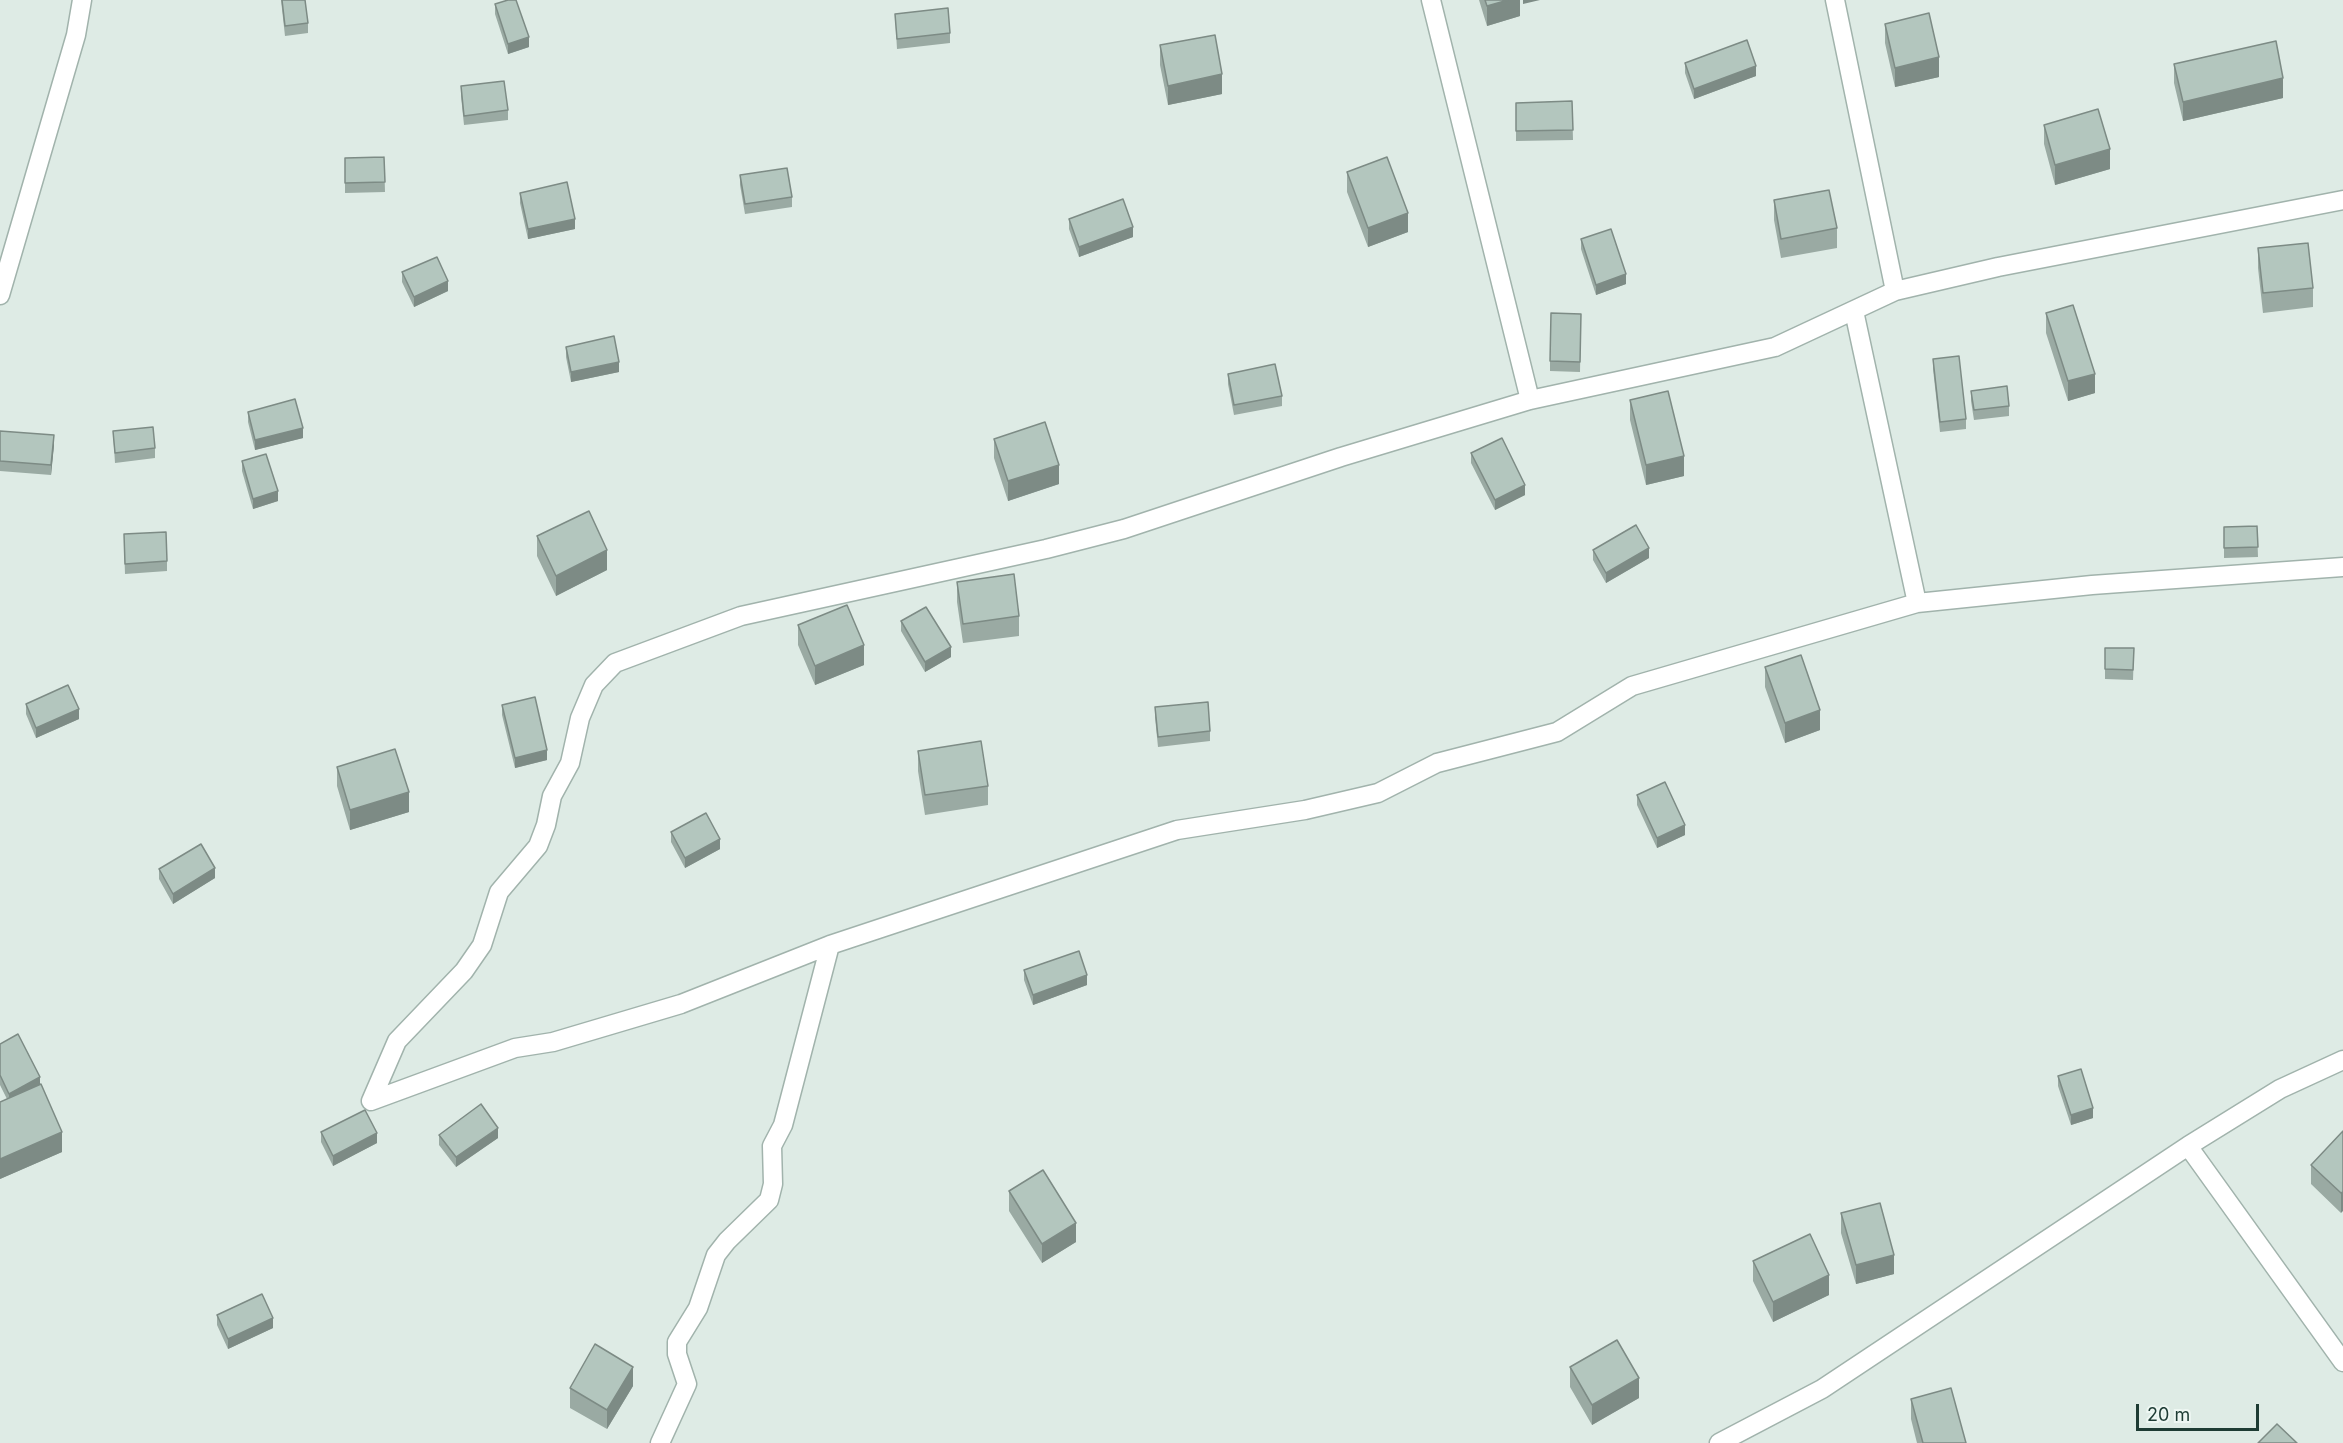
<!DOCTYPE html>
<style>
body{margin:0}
#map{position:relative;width:2343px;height:1443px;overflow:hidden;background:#deebe5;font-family:Inter,sans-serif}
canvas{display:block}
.scale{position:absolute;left:2136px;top:1404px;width:123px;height:27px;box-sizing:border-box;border:3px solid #1e3c34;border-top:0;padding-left:8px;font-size:18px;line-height:21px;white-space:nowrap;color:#1e3c34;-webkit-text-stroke:4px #eef7f3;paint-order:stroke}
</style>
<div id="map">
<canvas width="2343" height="1443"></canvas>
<div class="scale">20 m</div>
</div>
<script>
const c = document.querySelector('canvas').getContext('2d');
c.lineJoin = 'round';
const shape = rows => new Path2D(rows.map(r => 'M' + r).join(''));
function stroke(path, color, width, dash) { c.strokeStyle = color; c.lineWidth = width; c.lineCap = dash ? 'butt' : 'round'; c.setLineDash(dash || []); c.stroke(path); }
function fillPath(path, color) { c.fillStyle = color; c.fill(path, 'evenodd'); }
const minor = shape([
 [1431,0,1530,400],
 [1835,0,1895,291],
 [0,295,76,35,82,0],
 [1854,311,1917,603],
 [371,1101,397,1041,464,971,482,945,499,892,538,846,546,825,552,796,570,763,580,718,594,685,615,663,741,616,1046,549,1124,529,1341,457,1530,400,1775,347,1895,291,1998,267,2343,200],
 [371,1101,515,1048,553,1042,681,1004,830,945,1177,830,1305,810,1378,793,1437,763,1557,732,1632,686,1917,603,2092,585,2343,567],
 [2188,1146,2343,1362],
 [660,1443,687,1384,677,1354,677,1342,698,1308,716,1255,727,1241,769,1200,773,1184,772,1146,783,1125,830,945],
 [1719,1443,1822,1389,2188,1146,2280,1089,2343,1060]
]);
stroke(minor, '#a1b3ac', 21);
stroke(minor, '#fff', 18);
fillPath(shape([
 [281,0,305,0,308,23,308,33,285,36],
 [1479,0,1520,0,1520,16,1487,26],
 [495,4,529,47,508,54,495,14],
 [895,14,950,33,950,43,897,49],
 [1885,24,1939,77,1895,87,1885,43],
 [1160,45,1222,94,1168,105,1160,65],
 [1685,63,1756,76,1694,99,1685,73],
 [2174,64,2283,98,2183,121,2174,83],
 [461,86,508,110,508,120,464,125,461,96],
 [1572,101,1573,140,1516,141,1516,103],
 [2044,125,2110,169,2055,185,2044,144],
 [384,157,385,192,345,193,345,158],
 [1347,172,1408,232,1368,247,1347,192],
 [740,175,792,197,792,207,745,214,740,185],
 [520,193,575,229,528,239,520,203],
 [1774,200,1837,228,1837,248,1781,258,1774,220],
 [1069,219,1133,237,1079,257,1069,229],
 [1581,239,1626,284,1596,295,1581,249],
 [2258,248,2313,288,2313,307,2263,313,2258,268],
 [402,272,448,291,414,307,402,282],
 [2046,313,2095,393,2068,401,2046,333],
 [1581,314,1580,372,1550,371,1550,361],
 [566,347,619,372,571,382,566,357],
 [1933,359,1966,419,1966,429,1940,432,1933,369],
 [1228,374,1282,396,1282,406,1234,415,1228,384],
 [1971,391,2009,406,2009,416,1974,420,1971,401],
 [1630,400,1684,476,1646,485,1630,420],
 [248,412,303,438,255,450,248,422],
 [0,431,54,445,51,475,0,471],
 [113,431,155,448,155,458,115,463],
 [994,439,1059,484,1008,501,994,458],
 [1471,453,1525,495,1495,510,1471,463],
 [242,461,278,501,253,509,242,471],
 [2257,526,2258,557,2224,558,2224,527],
 [537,536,607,570,556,596,537,556],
 [124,544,167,561,167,571,125,574],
 [1593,550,1649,558,1606,583,1593,560],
 [957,582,1019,616,1019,636,963,643,957,602],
 [901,621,951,657,925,672,901,631],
 [798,625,864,665,815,685,798,645],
 [2105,648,2134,648,2133,680,2105,679],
 [1765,667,1820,730,1785,743,1765,687],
 [26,704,79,719,36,738,26,714],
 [502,705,547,760,515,768,502,715],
 [1155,707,1210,731,1210,741,1158,747,1155,717],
 [918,751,988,786,988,805,925,815,918,771],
 [337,767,409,812,350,830,337,786],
 [1637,795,1685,835,1657,848,1637,805],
 [671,832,720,849,685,868,671,842],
 [159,869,215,878,173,904,159,879],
 [1024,970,1087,985,1033,1005,1024,980],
 [0,1044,40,1085,62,1152,0,1179,0,1102,7,1099,0,1085],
 [2058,1076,2093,1118,2071,1125,2058,1086],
 [2343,1131,2341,1213,2311,1184,2311,1165],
 [321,1132,377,1143,333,1166,321,1142],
 [439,1135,498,1138,456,1167,439,1145],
 [1009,1191,1076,1242,1042,1263,1009,1211],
 [1841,1213,1894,1274,1856,1284,1841,1233],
 [1753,1261,1829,1295,1773,1322,1753,1281],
 [217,1315,273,1328,228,1349,217,1325],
 [1570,1367,1639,1398,1592,1425,1570,1387],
 [633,1386,607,1429,570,1408,570,1388],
 [1911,1399,1966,1443,1917,1443,1911,1419]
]), '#9aaaa3');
fillPath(shape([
 [1508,0,1520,0,1520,16,1487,26,1487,6],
 [1523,0,1540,0,1523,4],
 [529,37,529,47,508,54,508,44],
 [1939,57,1939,77,1895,87,1895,68],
 [1756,66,1756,76,1694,99,1694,89],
 [1222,74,1222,94,1168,105,1168,86],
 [2283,78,2283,98,2183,121,2183,102],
 [2110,149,2110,169,2055,185,2055,165],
 [1408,213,1408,232,1368,247,1368,228],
 [575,219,575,229,528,239,528,229],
 [1133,227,1133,237,1079,257,1079,247],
 [1626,274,1626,284,1596,295,1596,285],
 [448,281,448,291,414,307,414,297],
 [619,362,619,372,571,382,571,372],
 [2095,374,2095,393,2068,401,2068,381],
 [303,428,303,438,255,450,255,440],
 [54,435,54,445,51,475,51,465],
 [1684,456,1684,476,1646,485,1646,465],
 [1059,465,1059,484,1008,501,1008,481],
 [1525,485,1525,495,1495,510,1495,500],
 [278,491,278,501,253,509,253,499],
 [1649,548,1649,558,1606,583,1606,573],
 [607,550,607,570,556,596,556,576],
 [864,645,864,665,815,685,815,666],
 [951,647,951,657,925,672,925,662],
 [79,709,79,719,36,738,36,728],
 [1820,710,1820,730,1785,743,1785,723],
 [547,750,547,760,515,768,515,758],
 [409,792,409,812,350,830,350,810],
 [1685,825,1685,835,1657,848,1657,838],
 [720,839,720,849,685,868,685,858],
 [215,868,215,878,173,904,173,894],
 [1087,975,1087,985,1033,1005,1033,995],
 [40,1077,40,1087,9,1104,9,1094],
 [2093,1108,2093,1118,2071,1125,2071,1115],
 [498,1128,498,1138,456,1167,456,1157],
 [62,1132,62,1152,0,1179,0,1159],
 [377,1133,377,1143,333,1166,333,1156],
 [2343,1192,2343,1211,2341,1213,2341,1193],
 [1076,1223,1076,1242,1042,1263,1042,1244],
 [1894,1255,1894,1274,1856,1284,1856,1265],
 [1829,1275,1829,1295,1773,1322,1773,1302],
 [273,1318,273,1328,228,1349,228,1339],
 [633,1367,633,1386,607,1429,607,1410],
 [1639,1378,1639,1398,1592,1425,1592,1405]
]), '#7d8b85');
const building = shape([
 [282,0,305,0,308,23,285,26,282,0],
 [508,0,516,0,529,37,508,44,495,4,508,0],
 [1485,0,1508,0,1487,6,1485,0],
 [948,8,950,33,897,39,895,14,948,8],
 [1929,13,1939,57,1895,68,1885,24,1929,13],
 [1215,35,1222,74,1168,86,1160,45,1215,35],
 [1747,40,1756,66,1694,89,1685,63,1747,40],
 [2276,41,2283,78,2183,102,2174,64,2276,41],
 [504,81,508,110,464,116,461,86,504,81],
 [1572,101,1573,130,1516,131,1516,103,1572,101],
 [2098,109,2110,149,2055,165,2044,125,2098,109],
 [384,157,385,182,345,183,345,158,384,157],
 [1387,157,1408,213,1368,228,1347,172,1387,157],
 [787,168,792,197,745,204,740,175,787,168],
 [567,182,575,219,528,229,520,193,567,182],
 [1829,190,1837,228,1781,239,1774,200,1829,190],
 [1123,199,1133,227,1079,247,1069,219,1123,199],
 [1611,229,1626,274,1596,285,1581,239,1611,229],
 [2308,243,2313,288,2263,293,2258,248,2308,243],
 [437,257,448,281,414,297,402,272,437,257],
 [2073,305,2095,374,2068,381,2046,313,2073,305],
 [1551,313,1581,314,1580,362,1550,361,1551,313],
 [614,336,619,362,571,372,566,347,614,336],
 [1959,356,1966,419,1940,422,1933,359,1959,356],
 [1275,364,1282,396,1234,405,1228,374,1275,364],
 [2007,386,2009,406,1974,410,1971,391,2007,386],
 [1668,391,1684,456,1646,465,1630,400,1668,391],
 [295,399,303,428,255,440,248,412,295,399],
 [1045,422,1059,465,1008,481,994,439,1045,422],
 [153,427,155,448,115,453,113,431,153,427],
 [0,431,54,435,51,465,0,461,0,431],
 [1502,438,1525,485,1495,500,1471,453,1502,438],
 [266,454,278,491,253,499,242,461,266,454],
 [589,511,607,550,556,576,537,536,589,511],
 [1636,525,1649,548,1606,573,1593,550,1636,525],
 [2257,526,2258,547,2224,548,2224,527,2257,526],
 [166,532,167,561,125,564,124,534,166,532],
 [1014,574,1019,616,963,624,957,582,1014,574],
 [847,605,864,645,815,666,798,625,847,605],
 [926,607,951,647,925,662,901,621,926,607],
 [2105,648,2134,648,2133,670,2105,669,2105,648],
 [1801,655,1820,710,1785,723,1765,667,1801,655],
 [68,685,79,709,36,728,26,704,68,685],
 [535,697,547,750,515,758,502,705,535,697],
 [1208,702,1210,731,1158,737,1155,707,1208,702],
 [981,741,988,786,925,795,918,751,981,741],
 [395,749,409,792,350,810,337,767,395,749],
 [1665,782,1685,825,1657,838,1637,795,1665,782],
 [706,813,720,839,685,858,671,832,706,813],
 [201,844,215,868,173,894,159,869,201,844],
 [1079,951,1087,975,1033,995,1024,970,1079,951],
 [18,1034,40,1077,9,1094,0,1075,0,1044,18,1034],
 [2081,1069,2093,1108,2071,1115,2058,1076,2081,1069],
 [41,1084,62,1132,0,1159,0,1102,41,1084],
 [481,1104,498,1128,456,1157,439,1135,481,1104],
 [365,1110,377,1133,333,1156,321,1132,365,1110],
 [2343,1131,2343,1192,2341,1193,2311,1165,2343,1131],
 [1043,1170,1076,1223,1042,1244,1009,1191,1043,1170],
 [1880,1203,1894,1255,1856,1265,1841,1213,1880,1203],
 [1810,1234,1829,1275,1773,1302,1753,1261,1810,1234],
 [262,1294,273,1318,228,1339,217,1315,262,1294],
 [1617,1340,1639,1378,1592,1405,1570,1367,1617,1340],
 [595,1344,633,1367,607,1410,570,1388,595,1344],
 [1951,1388,1966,1443,1923,1443,1911,1399,1951,1388],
 [2277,1424,2297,1443,2258,1443,2277,1424]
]);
fillPath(building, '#b3c6be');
stroke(building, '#7d8b85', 1.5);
</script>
